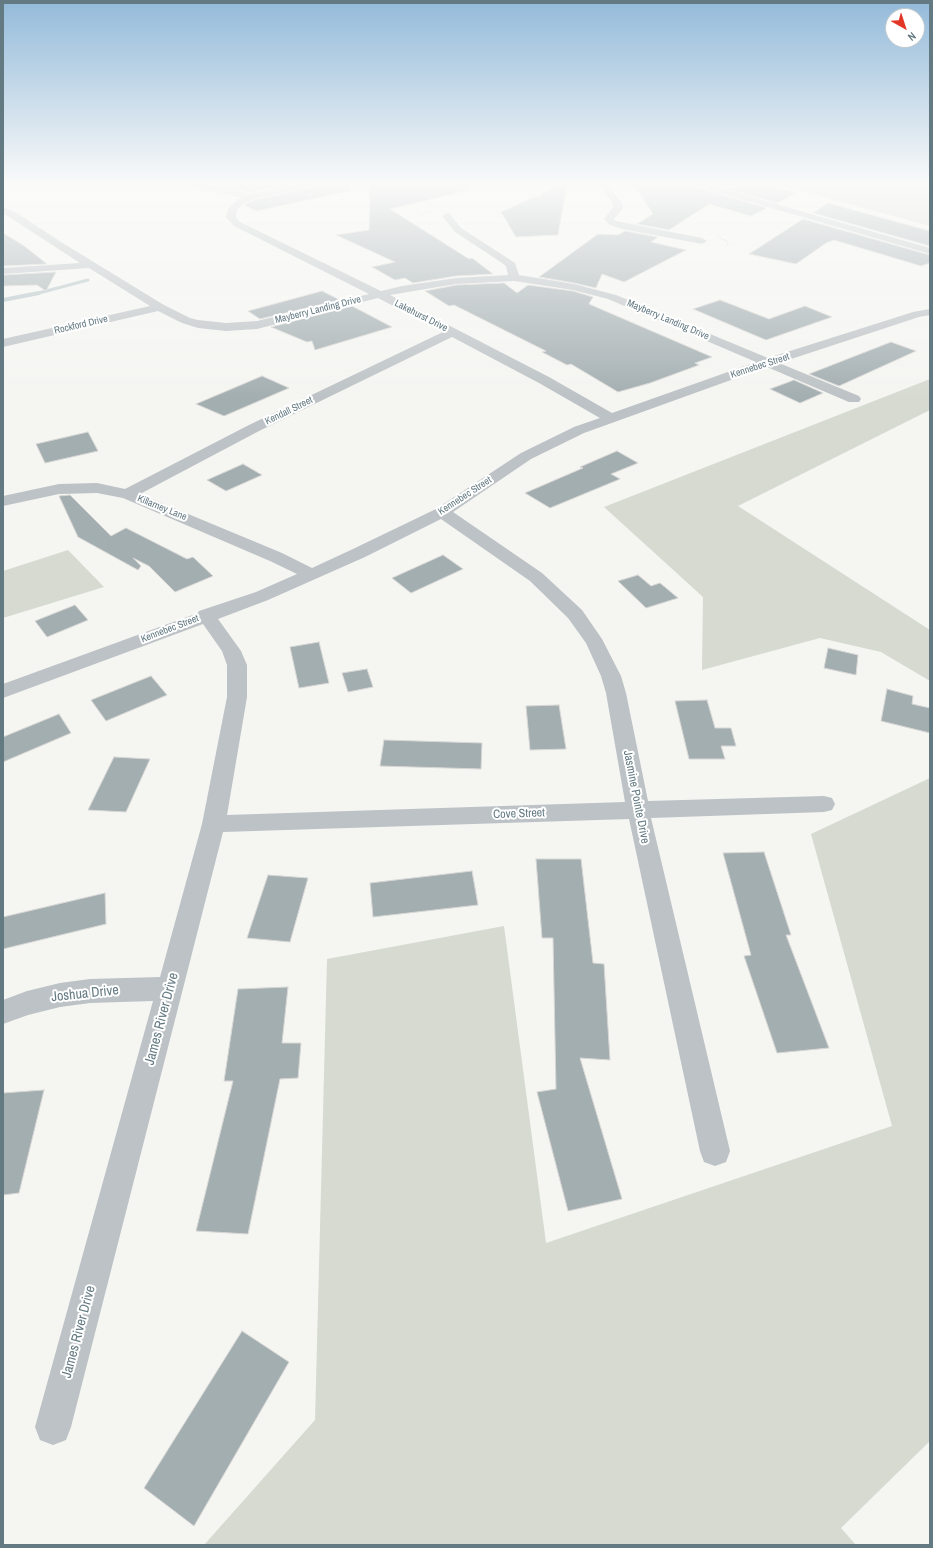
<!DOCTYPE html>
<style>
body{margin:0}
#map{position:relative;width:933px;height:1548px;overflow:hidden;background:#f5f5f2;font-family:"Archivo Narrow",sans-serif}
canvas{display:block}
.frame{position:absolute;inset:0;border:4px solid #647a83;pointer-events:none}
.north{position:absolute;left:885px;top:8px;width:40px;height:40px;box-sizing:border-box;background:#fff;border:1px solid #c1cacd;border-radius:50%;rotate:141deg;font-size:11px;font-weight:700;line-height:16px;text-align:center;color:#647a83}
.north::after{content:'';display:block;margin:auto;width:14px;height:18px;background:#e23626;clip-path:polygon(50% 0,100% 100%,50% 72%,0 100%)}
</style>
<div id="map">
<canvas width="933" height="1548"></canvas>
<div class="frame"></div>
<div class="north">N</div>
</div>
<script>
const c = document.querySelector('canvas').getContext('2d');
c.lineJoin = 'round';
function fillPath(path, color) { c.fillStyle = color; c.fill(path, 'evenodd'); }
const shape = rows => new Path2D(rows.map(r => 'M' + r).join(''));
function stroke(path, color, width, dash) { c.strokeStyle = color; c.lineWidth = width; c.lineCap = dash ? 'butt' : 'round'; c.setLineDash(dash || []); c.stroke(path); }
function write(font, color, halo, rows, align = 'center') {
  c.font = font + ' "Archivo Narrow",sans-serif'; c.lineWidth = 4; c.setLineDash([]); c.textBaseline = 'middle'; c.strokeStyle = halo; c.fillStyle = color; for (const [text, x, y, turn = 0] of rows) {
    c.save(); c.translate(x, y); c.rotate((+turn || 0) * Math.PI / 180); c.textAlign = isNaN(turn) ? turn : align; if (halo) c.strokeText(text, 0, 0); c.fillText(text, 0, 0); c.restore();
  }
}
fillPath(shape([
 [772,183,930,183,930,226],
 [930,379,930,410,738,506,930,630,930,681,881,652,820,638,702,670,703,597,604,507],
 [68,550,104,587,3,618,3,571],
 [930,778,930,1441,841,1528,856,1545,204,1545,315,1420,327,959,504,926,546,1243,892,1126,811,834]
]), '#d6dad1');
stroke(shape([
 [35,294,88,280]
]), '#b3c3c5', 3);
stroke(shape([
 [3,300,39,293]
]), '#b3c3c5', 4);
const building = shape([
 [248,183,298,183,250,192,226,187,248,183],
 [321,183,348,183,349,191,256,211,244,205,254,200,316,187,321,183],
 [370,183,469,183,469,190,390,209,469,259,472,258,493,274,456,276,413,283,405,278,395,280,372,267,395,262,336,235,369,230,370,183],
 [565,183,567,183,558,235,516,237,501,212,534,197,540,197,541,194,565,183],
 [633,183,690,183,692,186,767,208,751,216,709,204,669,230,637,224,653,214,633,183],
 [750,183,757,183,796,193,777,203,728,189,750,183],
 [828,203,930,231,930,246,813,213,828,203],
 [803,219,930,255,930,263,921,266,834,240,826,243,796,264,749,254,803,219],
 [625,231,658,237,651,242,686,250,624,282,602,274,596,288,574,283,539,277,598,234,618,235,625,231],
 [3,233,23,245,47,264,3,266,3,233],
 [56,272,46,291,37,285,3,286,3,275,56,272],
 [504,283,517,293,528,285,573,291,593,297,589,304,712,357,695,363,699,365,650,383,618,392,571,364,567,365,542,352,546,351,454,305,449,306,425,291,456,285,504,283],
 [322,291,340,300,260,319,248,311,322,291],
 [720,300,769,319,805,306,832,317,766,340,693,309,720,300],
 [352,306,392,327,315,350,312,341,307,342,271,327,352,306],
 [891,342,916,351,839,386,809,374,891,342],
 [262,376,289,388,224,416,196,404,262,376],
 [794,380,823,393,800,403,770,389,794,380],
 [88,432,98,451,45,463,36,444,88,432],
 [617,451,638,463,611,474,620,479,550,508,525,493,583,468,580,467,617,451],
 [243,464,262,475,226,491,207,480,243,464],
 [70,495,111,536,126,528,187,559,193,557,213,576,175,592,149,566,133,558,141,566,138,570,78,537,59,496,70,495],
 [443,555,463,569,411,593,392,578,443,555],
 [638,575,651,586,660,583,678,598,646,608,618,581,638,575],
 [75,605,88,620,47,637,35,621,75,605],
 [319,642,329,683,299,688,290,647,319,642],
 [828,648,858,655,856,675,824,668,828,648],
 [367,669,373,687,348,692,342,673,367,669],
 [151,676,167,695,106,721,91,700,151,676],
 [887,689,913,696,912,704,930,708,930,733,881,721,887,689],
 [707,700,715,728,731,728,736,746,721,746,725,759,689,759,675,701,707,700],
 [559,705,566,749,530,750,526,706,559,705],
 [59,714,71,733,3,762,3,737,59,714],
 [384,740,482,743,481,769,380,766,384,740],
 [114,757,150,759,126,812,88,810,114,757],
 [764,852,791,935,786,935,829,1048,777,1053,744,956,751,955,723,853,764,852],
 [536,859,581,859,593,963,604,964,610,1060,580,1058,622,1199,568,1211,537,1092,556,1089,553,938,542,938,536,859],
 [472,871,478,905,373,917,370,883,472,871],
 [268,875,308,878,290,942,247,938,268,875],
 [105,893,106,924,3,949,3,917,105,893],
 [288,987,282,1043,301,1043,298,1078,280,1079,248,1234,196,1231,233,1081,224,1081,238,989,288,987],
 [44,1090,19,1193,3,1195,3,1093,44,1090],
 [242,1331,289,1362,194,1526,144,1488,242,1331]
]);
fillPath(building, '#a3aeb1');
stroke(building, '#d7d6d4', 1);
stroke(shape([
 [423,216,421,214,432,210],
 [718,237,727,241,728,244,726,246]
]), '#b8bcbe', 1, [1, 1]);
fillPath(shape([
 [186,183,200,183,250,194,304,183,320,183,316,186,253,199,243,204,237,210,236,217,240,222,381,291,402,286,456,278,508,275,506,266,502,263,455,232,442,216,447,213,450,214,461,228,515,263,519,275,574,284,616,295,768,358,913,312,930,309,930,315,919,317,779,363,859,396,861,399,859,402,849,402,767,367,584,433,531,459,453,512,542,573,582,610,602,639,621,676,626,693,648,801,824,796,832,798,835,804,832,810,824,812,651,818,730,1151,726,1162,715,1166,704,1162,700,1151,629,819,223,832,71,1427,66,1440,53,1445,40,1440,35,1427,153,1001,90,1003,60,1007,28,1015,3,1024,3,1000,27,991,60,983,90,979,160,977,202,824,227,697,227,665,222,651,203,624,3,698,3,684,198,613,199,611,256,592,297,574,270,561,123,498,97,493,59,494,3,506,3,496,59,484,97,483,125,489,249,425,443,332,378,298,257,329,226,331,198,328,182,323,158,311,3,347,3,339,150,306,89,268,3,274,3,268,80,263,3,213,3,207,17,213,61,242,164,305,190,318,198,320,226,323,257,321,369,294,234,226,226,217,228,209,237,200,242,198,187,185,186,183],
 [514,281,573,290,608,299,756,362,612,413,549,377,390,295,456,284,514,281],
 [452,337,539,383,600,418,574,427,521,453,436,509,353,549,312,568,282,553,140,494,259,431,452,337],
 [441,519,530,581,568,618,586,643,601,676,606,693,625,802,227,815,247,697,247,665,241,651,218,619,268,600,365,557,441,519],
 [604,183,612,183,609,187,623,204,623,208,614,219,616,221,702,238,707,241,702,244,622,229,610,225,604,219,613,207,613,204,601,187,604,183],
 [691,183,703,183,930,248,930,254,692,185,691,183]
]), '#bcc2c5');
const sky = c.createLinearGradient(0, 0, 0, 399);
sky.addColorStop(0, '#93bada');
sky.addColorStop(0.46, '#fafaf9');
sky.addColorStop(1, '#fafaf900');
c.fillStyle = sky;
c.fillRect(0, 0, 933, 399);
write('10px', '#647a83', '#fff', [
 ["Mayberry Landing Drive",318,310,-14],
 ["Lakehurst Drive",421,316,27],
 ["Mayberry Landing Drive",668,320,23],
 ["Rockford Drive",81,325,-13],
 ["Kennebec Street",760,366,-18],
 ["Kendall Street",289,411,-26],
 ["Kennebec Street",465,496,-33],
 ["Killarney Lane",162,508,22],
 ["Kennebec Street",170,629,-21]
]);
write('12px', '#647a83', '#fff', [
 ["Jasmine Pointe Drive",636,797,79],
 ["Cove Street",519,814,-2]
]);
write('14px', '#647a83', '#fff', [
 ["Joshua Drive",85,994,-6],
 ["James River Drive",162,1019,-75],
 ["James River Drive",79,1332,-75]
]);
</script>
